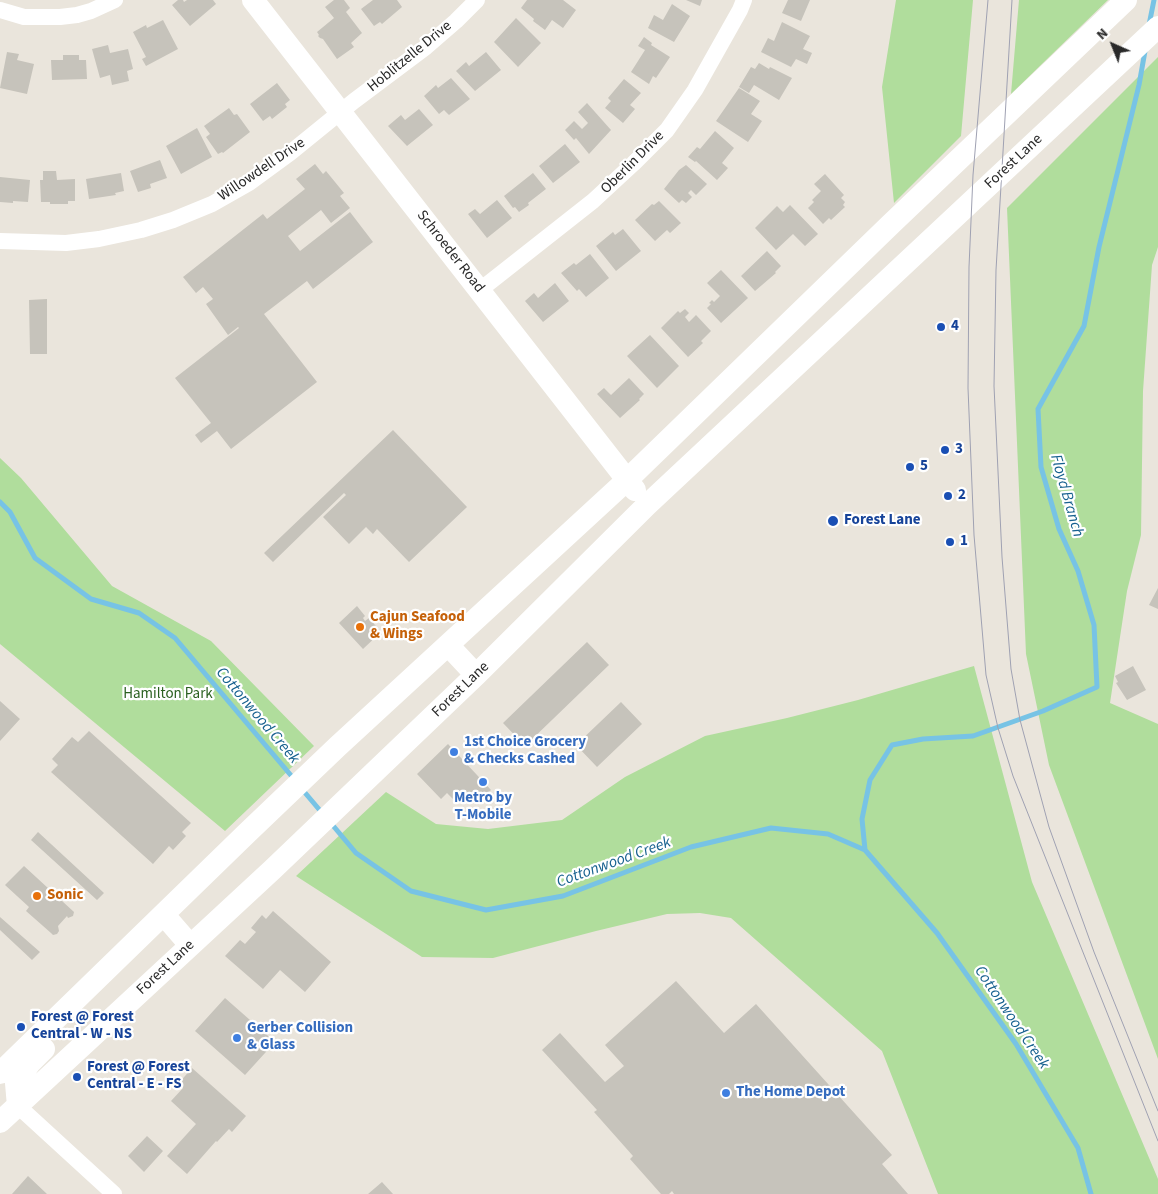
<!DOCTYPE html>
<style>
body{margin:0}
#map{position:relative;width:1158px;height:1194px;overflow:hidden;background:#eae5dc;font-family:"Source Sans 3",sans-serif}
canvas{display:block}
.north{position:absolute;left:1088px;top:20px;width:50px;height:50px;-webkit-text-stroke:4px #fff;paint-order:stroke;rotate:316deg;font-size:14px;font-weight:700;line-height:20px;text-align:center;color:#292929}
.north::after{content:'';display:block;margin:auto;width:18px;height:22px;background:#292929;clip-path:polygon(50% 0,100% 100%,50% 72%,0 100%)}
</style>
<div id="map">
<canvas width="1158" height="1194"></canvas>
<div class="north">N</div>
</div>
<script>
const c = document.querySelector('canvas').getContext('2d');
c.lineJoin = 'round';
function fillPath(path, color) { c.fillStyle = color; c.fill(path, 'evenodd'); }
const shape = rows => new Path2D(rows.map(r => 'M' + r).join(''));
function stroke(path, color, width, dash) { c.strokeStyle = color; c.lineWidth = width; c.lineCap = dash ? 'butt' : 'round'; c.setLineDash(dash || []); c.stroke(path); }
function write(font, color, halo, rows, align = 'center') {
  c.font = font + ' "Source Sans 3",sans-serif'; c.lineWidth = 4.5; c.setLineDash([]); c.textBaseline = 'middle'; c.strokeStyle = halo; c.fillStyle = color; for (const [text, x, y, turn = 0] of rows) {
    c.save(); c.translate(x, y); c.rotate((+turn || 0) * Math.PI / 180); c.textAlign = isNaN(turn) ? turn : align; if (halo) c.strokeText(text, 0, 0); c.fillText(text, 0, 0); c.restore();
  }
}
fillPath(shape([
 [896,0,973,0,961,136,894,203,882,87],
 [1019,0,1108,0,1011,94],
 [1158,57,1158,247,1152,265,1143,391,1141,535,1127,591,1110,703,1158,724,1158,1059,1049,765,1026,654,1007,208],
 [0,458,21,478,112,586,211,641,314,746,225,831,0,644],
 [974,666,1032,882,1158,1179,1158,1194,938,1194,882,1051,731,918,700,913,667,914,596,931,493,958,422,957,296,876,386,792,436,824,488,829,562,820,625,777,705,736,787,718,858,700]
]), '#b0dd9c');
stroke(shape([
 [1149,25,1154,0],
 [0,502,10,512,35,558,91,599,139,613,175,638,294,779],
 [301,788,323,814],
 [330,822,356,853,411,891,486,910,563,896,691,847,771,828,828,834,865,850,937,933,1016,1044,1078,1148,1091,1194],
 [865,850,862,819,870,780,892,745,923,739,973,736,1043,711,1097,687,1094,625,1078,571,1059,529,1041,467,1038,409,1084,326,1099,247,1139,85,1145,51]
]), '#77c3e5', 5);
fillPath(shape([
 [178,0,183,0,184,2,187,0,213,0,216,4,190,26,172,5],
 [334,0,344,0,350,8,346,12,362,33,351,43,354,47,337,59,323,39,320,38,318,36,319,35,317,32,334,18,325,7],
 [373,0,397,0,402,7,382,24,380,22,374,26,361,9],
 [527,0,563,0,576,10,563,28,552,20,545,30,533,21,534,19,521,8],
 [686,0,702,0,700,6],
 [788,0,810,0,801,21,782,13],
 [672,4,690,16,674,42,648,28,654,15,663,20],
 [516,18,541,43,518,67,494,42],
 [163,20,178,49,146,66,142,59,146,57,133,32,146,25,147,28],
 [782,22,810,36,803,49,812,53,807,64,796,59,791,67,761,52,768,38,774,41],
 [644,37,652,43,651,45,670,57,656,78,653,76,649,84,631,72,645,50,638,46],
 [108,45,110,53,128,49,133,69,127,71,129,81,112,85,110,75,100,78,92,49],
 [7,52,19,54,17,60,34,64,27,94,0,88],
 [486,52,501,70,475,91,456,71,466,62,469,66],
 [63,55,79,55,79,60,86,60,87,79,52,80,51,60,63,60],
 [759,63,769,69,770,67,792,78,779,100,754,85,749,93,739,87,751,67,755,69],
 [451,78,470,99,449,115,444,110,439,114,424,96,436,85,438,88],
 [624,79,641,93,630,105,635,109,623,123,605,108,611,101,608,98],
 [277,83,290,100,285,104,287,107,272,119,270,116,263,121,250,104],
 [739,88,760,101,751,114,762,121,748,142,716,121],
 [587,103,611,130,589,154,576,138,574,140,565,130,574,121,582,129,588,123,578,112],
 [229,108,234,115,237,114,250,132,223,153,222,152,218,154,206,137,210,134,204,126],
 [419,109,433,125,407,146,388,126,401,115,405,120],
 [197,128,212,157,181,174,166,146],
 [715,131,734,148,722,163,728,168,717,180,696,161,695,162,688,157,697,147,700,149],
 [565,144,580,162,553,183,539,166],
 [160,160,167,178,150,184,151,188,138,192,130,171],
 [315,164,323,174,326,171,344,193,340,196,350,208,331,223,321,210,288,236,300,251,350,212,373,242,313,289,307,281,264,314,317,382,231,449,217,431,201,443,195,435,211,423,175,378,239,328,238,327,228,335,206,304,213,299,203,287,196,293,183,277,263,214,267,219,305,189,296,179],
 [686,165,707,184,696,195,691,190,688,193,692,197,686,203,682,200,679,203,664,189,679,170],
 [43,171,56,171,57,180,75,179,75,201,68,201,68,204,50,204,50,202,41,202,40,180,43,180],
 [121,173,124,191,115,193,116,195,89,199,86,179],
 [533,173,546,189,528,203,529,205,519,212,515,207,513,208,504,196],
 [825,174,844,195,841,198,845,202,843,205,845,207,831,220,829,218,823,224,808,208,814,202,812,200,821,191,814,184],
 [0,177,30,180,28,202,13,201,13,203,0,202],
 [497,200,512,218,487,238,468,214,475,209,480,214],
 [659,201,681,223,670,233,667,230,655,241,635,220,652,204,654,205],
 [790,205,818,234,805,246,793,234,776,250,755,228,777,206,783,212],
 [623,229,641,251,616,271,596,246,613,232,615,235],
 [767,251,781,266,775,272,776,273,755,291,741,276],
 [590,254,609,278,586,297,579,289,577,291,561,273,574,263,576,265],
 [721,270,748,298,721,323,707,308,711,304,709,303,712,300,714,302,720,296,707,283],
 [555,283,569,301,543,322,525,301,534,293,538,298],
 [47,299,47,354,30,354,29,300],
 [685,309,689,313,685,317,689,322,696,315,711,331,701,341,703,343,688,357,661,328,678,311,680,313],
 [650,335,679,366,657,388,627,356],
 [629,378,644,394,639,399,640,400,620,418,597,394,604,388,611,395],
 [393,430,467,507,409,562,377,529,373,534,366,527,349,544,323,517,346,495,344,493,273,562,264,553],
 [1158,588,1158,609,1149,605],
 [357,606,365,616,363,618,365,621,369,618,381,632,363,649,339,623],
 [587,642,609,665,525,746,503,723],
 [1133,666,1146,690,1127,700,1116,683,1118,682,1115,676],
 [0,701,20,719,0,741],
 [621,702,642,724,597,767,576,745],
 [89,731,191,823,182,832,186,836,173,850,169,846,153,864,51,772,58,765,52,759,72,737,78,742],
 [448,744,491,790,483,797,457,803,447,793,441,799,417,774],
 [38,832,104,893,97,900,31,840],
 [24,866,74,912,73,916,68,918,67,916,58,926,59,931,57,934,53,935,51,933,26,911,29,907,5,885],
 [273,911,331,962,305,992,280,970,263,989,225,956,240,940,245,944,256,932,251,928,262,915,266,919],
 [0,917,40,952,32,960,0,930],
 [676,981,724,1033,756,1004,892,1155,882,1164,908,1194,674,1194,672,1191,669,1194,661,1194,630,1159,633,1156,594,1112,597,1110,542,1050,560,1033,605,1082,624,1066,605,1045],
 [225,998,275,1042,245,1075,195,1031],
 [192,1068,246,1116,232,1132,229,1129,217,1142,216,1141,187,1174,167,1156,196,1124,171,1101,183,1088,178,1084],
 [147,1136,163,1151,144,1172,128,1156],
 [28,1176,47,1194,12,1194],
 [382,1182,393,1194,368,1194]
]), '#c6c3bb');
stroke(shape([
 [0,10,24,17,60,17,77,15,91,11,115,0],
 [0,241,66,243,99,239,141,230,173,220,212,204,249,183,290,153,354,101,426,47,456,21,477,0],
 [480,290,593,201,633,164,667,130,695,90,740,10,744,0],
 [18,1106,114,1194]
]), '#fff', 16);
stroke(shape([
 [253,0,635,490],
 [448,645,476,675],
 [164,915,190,945],
 [0,1073,247,833,337,747,627,480,891,224,1126,0],
 [18,1106,16,1083,30,1063,44,1049],
 [0,1122,272,870,476,675,647,505,1158,27]
]), '#fff', 22);
stroke(shape([
 [988,0,973,175,969,267,968,388,974,535,986,675,998,728,1013,776,1158,1141],
 [1012,0,996,270,994,386,1002,557,1011,669,1020,720,1049,827,1094,952,1158,1111]
]), '#9fa1b2', 1);
for (const [x, y, r, color] of [
 [941,327,5,"#1a4fb4"],
 [945,450,5,"#1a4fb4"],
 [910,467,5,"#1a4fb4"],
 [948,496,5,"#1a4fb4"],
 [833,521,6,"#1a4fb4"],
 [950,542,5,"#1a4fb4"],
 [360,627,5,"#e8710a"],
 [454,752,5,"#3f7fe0"],
 [483,782,5,"#3f7fe0"],
 [37,896,5,"#e8710a"],
 [21,1027,5,"#1a4fb4"],
 [237,1038,5,"#3f7fe0"],
 [77,1077,5,"#1a4fb4"],
 [726,1093,5,"#3f7fe0"]
]) { const dot = new Path2D(); dot.arc(x, y, r, 0, 2 * Math.PI); c.fillStyle = color; c.fill(dot); stroke(dot, '#fff', 2); }
write('15px', '#292929', '#fff', [
 ["Hoblitzelle Drive",410,57,-39],
 ["Forest Lane",1014,162,-43],
 ["Oberlin Drive",633,163,-45],
 ["Willowdell Drive",262,170,-34],
 ["Schroeder Road",450,252,52],
 ["Forest Lane",461,690,-44],
 ["Forest Lane",166,968,-43]
]);
write('bold 15px', '#164399', '#fff', [
 ["4",951,327],
 ["3",955,450],
 ["5",920,467],
 ["2",958,496],
 ["Forest Lane",844,521],
 ["1",960,542],
 ["Forest @ Forest",31,1018],
 ["Central - W - NS",31,1035],
 ["Forest @ Forest",87,1068],
 ["Central - E - FS",87,1085]
], 'left');
write('bold 15px', '#c56008', '#fff', [
 ["Cajun Seafood",370,618],
 ["& Wings",370,635],
 ["Sonic",47,896]
], 'left');
write('15px', '#2a601f', '#fff', [
 ["Hamilton Park",168,695]
]);
write('bold 15px', '#366cbe', '#fff', [
 ["1st Choice Grocery",464,743],
 ["& Checks Cashed",464,760],
 ["Metro by",483,799,"center"],
 ["T-Mobile",483,816,"center"],
 ["Gerber Collision",247,1029],
 ["& Glass",247,1046],
 ["The Home Depot",736,1093]
], 'left');
write('italic 16px', '#17618f', '#fff', [
 ["Floyd Branch",1066,496,74],
 ["Cottonwood Creek",257,716,50],
 ["Cottonwood Creek",614,863,-20],
 ["Cottonwood Creek",1011,1018,56]
]);
</script>
